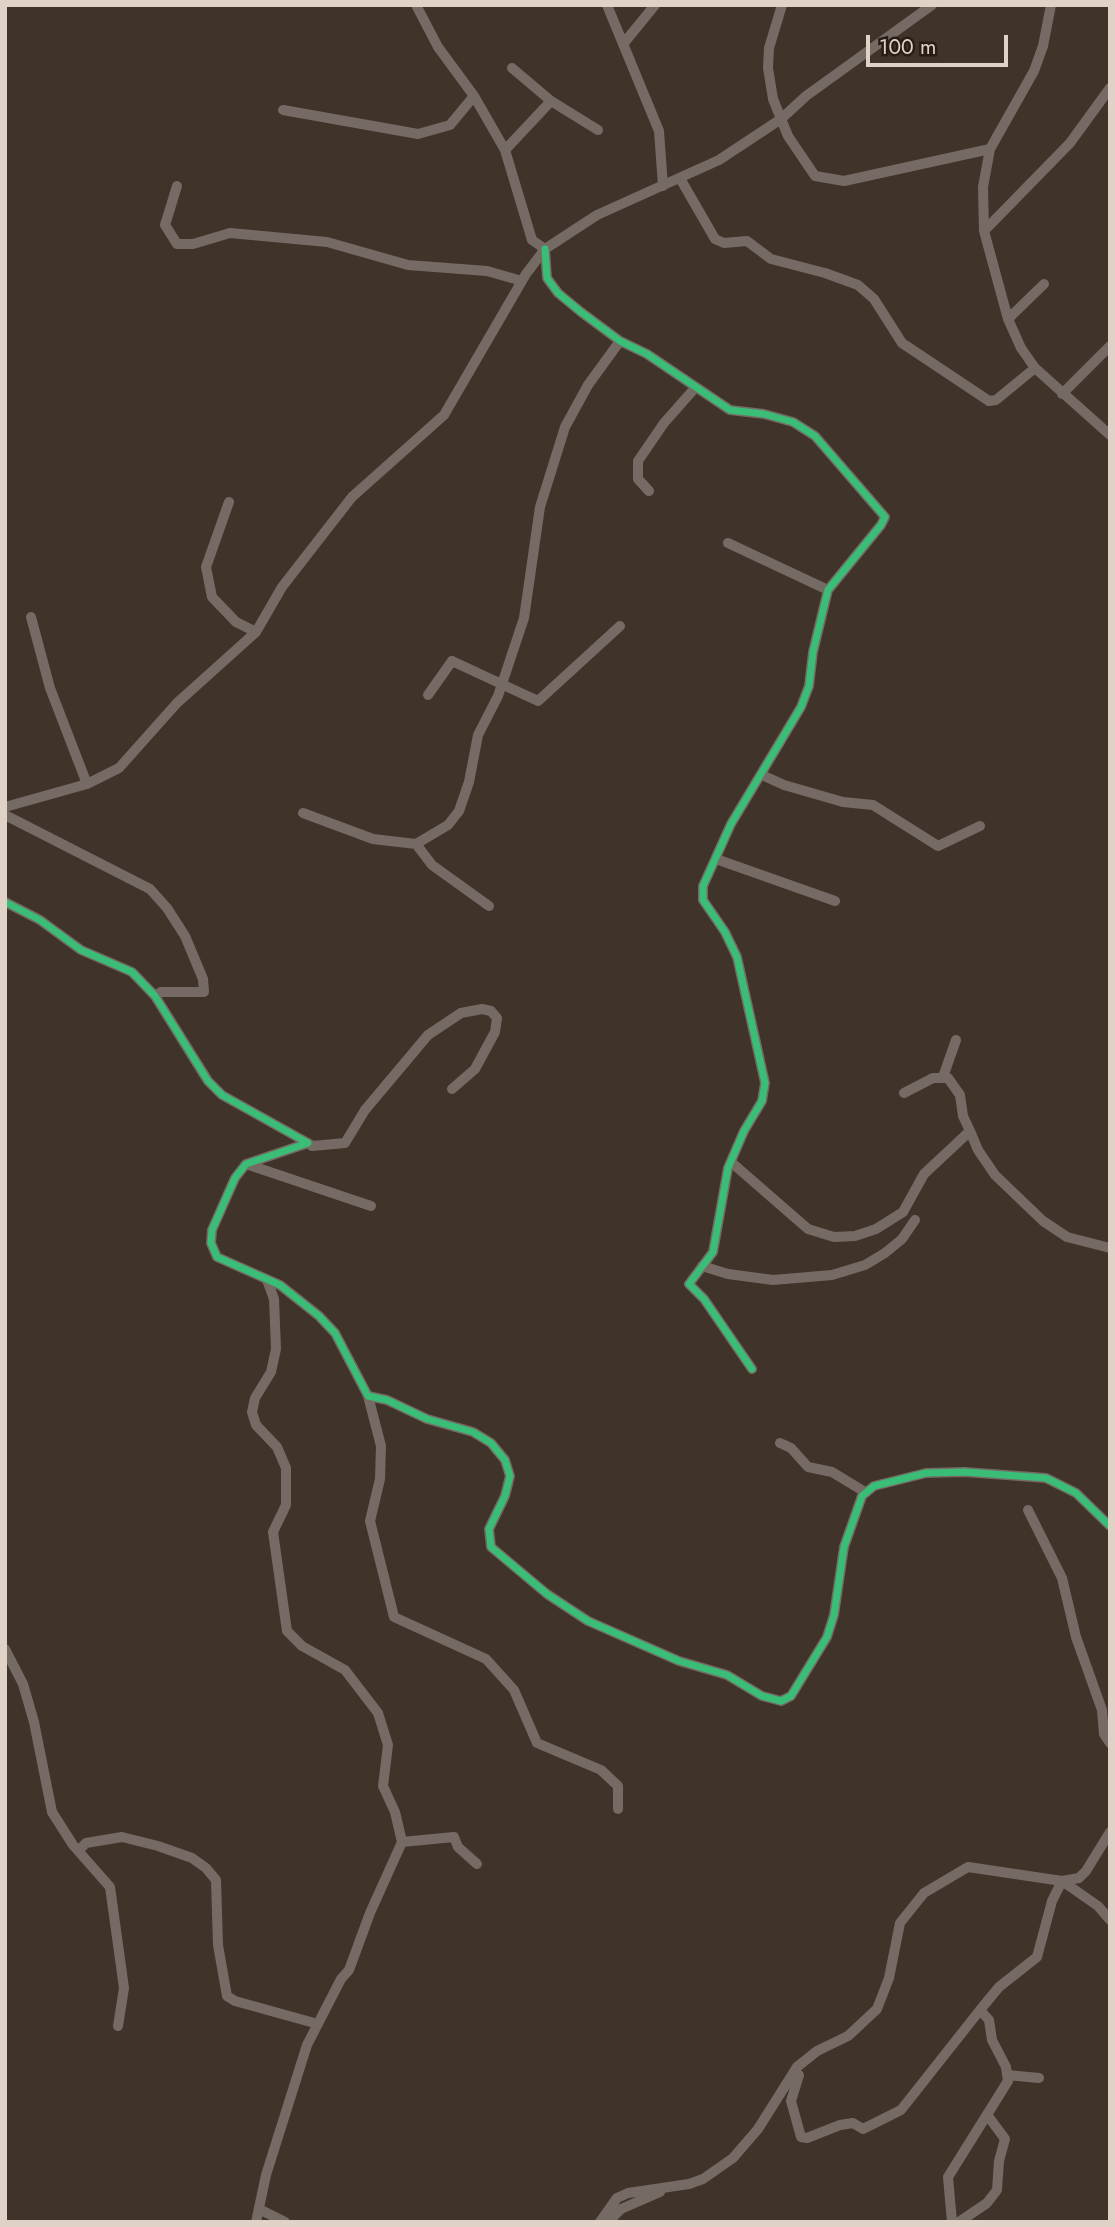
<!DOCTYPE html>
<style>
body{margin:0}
#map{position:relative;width:1115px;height:2227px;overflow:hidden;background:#403329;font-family:Jost,sans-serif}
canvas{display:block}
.frame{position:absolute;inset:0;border:7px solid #e1d2c7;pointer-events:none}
.scale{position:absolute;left:866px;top:35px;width:142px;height:32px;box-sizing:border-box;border:4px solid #e1d2c7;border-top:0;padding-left:9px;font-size:21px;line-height:24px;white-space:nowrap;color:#e1d2c7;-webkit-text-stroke:5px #271d14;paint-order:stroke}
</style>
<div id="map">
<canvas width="1115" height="2227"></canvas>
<div class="frame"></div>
<div class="scale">100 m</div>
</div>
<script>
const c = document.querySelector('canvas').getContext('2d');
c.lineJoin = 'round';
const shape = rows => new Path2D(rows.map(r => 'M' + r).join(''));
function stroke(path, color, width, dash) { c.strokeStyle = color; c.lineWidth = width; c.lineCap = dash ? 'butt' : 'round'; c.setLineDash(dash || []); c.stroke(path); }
stroke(shape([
 [416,5,438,47,474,96,505,150,532,240,545,249],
 [607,5,659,131,663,186],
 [782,5,769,48,768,68,773,99,788,136,815,176,844,181,990,149],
 [1051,5,1043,46,1034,71,990,149,983,187,984,231,1008,319,1021,348,1035,368,1110,435],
 [624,43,655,5],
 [512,68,551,101],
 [283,110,418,134,450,125,474,96],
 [505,150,551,101,598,130],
 [681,180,715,239,724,243,747,241,771,259,825,273,858,285,874,299,902,343,989,401,996,400,1035,368],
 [177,186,165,225,177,244,193,244,230,233,327,242,408,265,487,271,522,281],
 [984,231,1070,143,1110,88],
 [545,249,547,278,558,293,581,312,620,341,647,354,730,410,764,414,793,422,815,436,885,517,881,525,828,590,813,652,809,686,801,707,731,824,703,886,703,900,725,932,737,957,765,1083,762,1101,744,1131,728,1168,713,1252,689,1284,704,1299,752,1369],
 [1008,319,1044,284],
 [1062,394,1110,346],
 [649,491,638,479,638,461,664,423,695,388],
 [229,502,206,567,212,597,236,622,256,632],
 [728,543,828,590],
 [31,617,50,688,87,784],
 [428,695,452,661,538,701,620,626],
 [762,775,784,785,843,802,873,805,938,846,980,826],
 [5,807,87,784,119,768,177,703,256,632,282,587,352,497,444,415,526,274,545,249,597,215,719,160,781,119,806,96,932,5],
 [303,813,373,839,416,844,448,825,459,811,469,782,478,735,498,696,524,618,540,507,565,427,588,385,620,341],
 [5,815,150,889,167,908,185,936,203,979,204,992,161,992,155,996],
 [416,844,432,865,489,906],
 [716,859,835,901],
 [5,902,40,920,81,950,132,972,155,996,208,1081,222,1095,308,1143,246,1164,235,1178,212,1230,211,1243,217,1257,280,1285,319,1316,335,1333,368,1396,387,1400,427,1419,473,1432,491,1443,505,1460,510,1476,505,1496,489,1529,491,1547,547,1594,588,1621,679,1661,727,1675,762,1696,781,1701,791,1696,827,1637,834,1615,844,1547,862,1496,874,1486,926,1473,965,1472,1046,1478,1076,1493,1110,1526],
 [943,1077,956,1040],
 [904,1093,933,1078,948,1078,960,1095,963,1116,970,1131],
 [308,1143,312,1146,345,1143,365,1110,428,1035,461,1013,482,1009,491,1011,497,1018,495,1032,475,1069,452,1089],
 [731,1162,808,1229,834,1237,855,1236,876,1229,903,1212,924,1174,970,1131,978,1150,995,1175,1043,1221,1067,1237,1110,1248],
 [246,1164,371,1206],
 [702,1266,728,1274,773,1280,832,1275,865,1265,885,1253,902,1239,915,1220],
 [368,1396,381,1446,380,1479,370,1521,394,1617,486,1659,514,1690,537,1743,601,1770,618,1786,618,1809],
 [780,1443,791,1448,808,1467,832,1472,865,1492],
 [1028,1510,1062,1578,1076,1637,1102,1710,1104,1734,1110,1743],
 [5,1649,23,1684,34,1722,52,1812,73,1845,110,1887,124,1988,118,2026],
 [402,1842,454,1837,458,1847,477,1864],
 [79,1850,86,1843,122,1837,158,1846,192,1858,206,1868,216,1880,218,1945,227,1996,235,2001,318,2024],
 [799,2075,791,2101,801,2137,807,2138,840,2125,853,2123,863,2129,901,2110,980,2010],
 [1007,2075,1039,2078],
 [259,2209,285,2222],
 [256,2222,266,2175,307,2045,341,1979,349,1970,370,1913,402,1842,395,1812,383,1786,388,1745,378,1713,345,1670,302,1646,287,1631,273,1532,286,1505,286,1468,277,1447,256,1425,252,1412,255,1398,271,1372,276,1349,274,1299,267,1280],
 [600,2222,617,2198,628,2193,689,2184,703,2179,733,2158,758,2129,797,2067,817,2051,848,2036,877,2009,889,1978,900,1923,924,1893,968,1867,1062,1881,1079,1878,1086,1871,1110,1832],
 [608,2222,621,2209,660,2192],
 [952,2222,948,2177,1008,2081,1006,2067,992,2040,989,2020,980,2010,999,1987,1037,1957,1052,1901,1062,1881,1098,1906,1110,1920],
 [959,2222,987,2203,997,2190,999,2161,1005,2139,988,2116]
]), '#756b64', 10);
stroke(shape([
 [545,249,547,278,558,293,581,312,620,341,647,354,730,410,764,414,793,422,815,436,885,517,881,525,828,590,813,652,809,686,801,707,731,824,703,886,703,900,725,932,737,957,765,1083,762,1101,744,1131,728,1168,713,1252,689,1284,704,1299,752,1369],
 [5,902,40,920,81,950,132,972,155,996,208,1081,222,1095,308,1143,246,1164,235,1178,212,1230,211,1243,217,1257,280,1285,319,1316,335,1333,368,1396,387,1400,427,1419,473,1432,491,1443,505,1460,510,1476,505,1496,489,1529,491,1547,547,1594,588,1621,679,1661,727,1675,762,1696,781,1701,791,1696,827,1637,834,1615,844,1547,862,1496,874,1486,926,1473,965,1472,1046,1478,1076,1493,1110,1526]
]), '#3abd76', 7);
</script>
